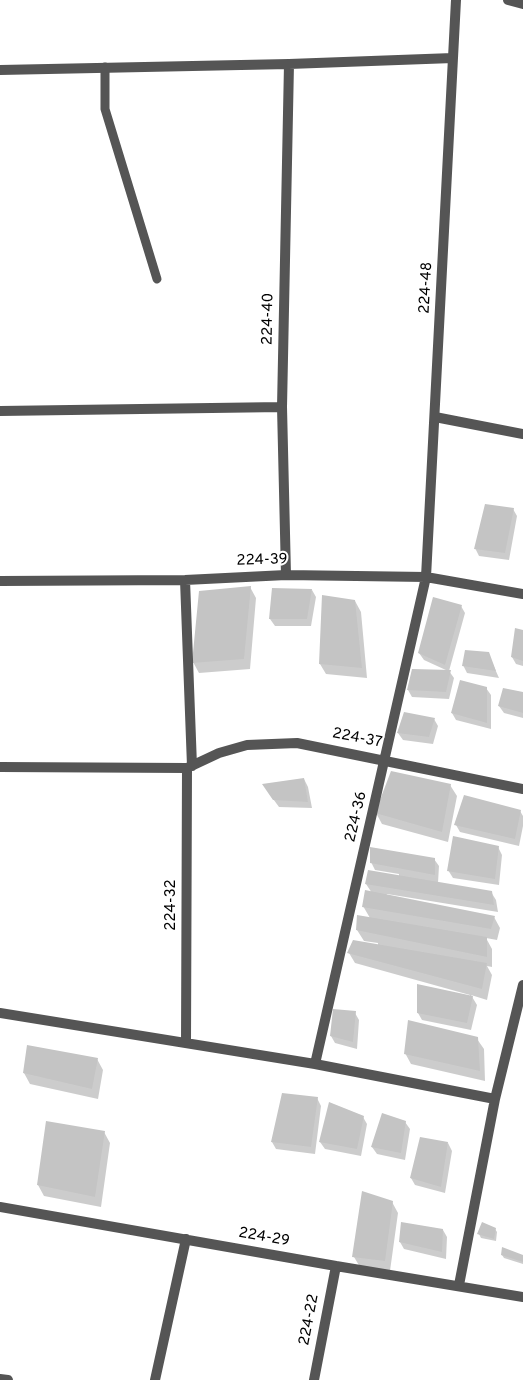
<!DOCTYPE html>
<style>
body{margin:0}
canvas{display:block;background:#fff}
</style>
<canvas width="523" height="1380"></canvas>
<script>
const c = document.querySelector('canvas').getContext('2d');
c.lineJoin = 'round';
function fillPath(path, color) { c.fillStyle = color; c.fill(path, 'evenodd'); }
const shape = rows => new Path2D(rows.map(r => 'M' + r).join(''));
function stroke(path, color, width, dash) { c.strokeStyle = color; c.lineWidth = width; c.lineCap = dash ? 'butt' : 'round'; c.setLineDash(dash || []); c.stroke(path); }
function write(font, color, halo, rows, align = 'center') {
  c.font = font + ' Overpass,sans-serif'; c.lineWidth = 4; c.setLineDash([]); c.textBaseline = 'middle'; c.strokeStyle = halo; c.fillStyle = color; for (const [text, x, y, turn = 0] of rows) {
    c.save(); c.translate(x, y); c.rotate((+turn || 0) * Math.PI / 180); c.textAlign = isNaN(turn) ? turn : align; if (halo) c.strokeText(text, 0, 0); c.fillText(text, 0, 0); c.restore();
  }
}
fillPath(shape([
 [513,509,517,516,509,560,479,556,475,548],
 [250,587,256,598,250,669,199,673,193,662],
 [312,590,316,597,311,626,275,626,270,619],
 [355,601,361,612,367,678,326,674,320,664],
 [461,606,465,613,449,671,454,678,449,699,412,697,408,690,448,671,424,660,419,653],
 [523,631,523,666,516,664,512,657],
 [488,653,499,678,467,673,463,665],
 [486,688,491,695,491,729,456,720,452,713],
 [523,693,523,718,504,713,499,706],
 [434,719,438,726,433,744,403,740,398,733],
 [304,779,308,787,312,808,279,807,268,792],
 [450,785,457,796,448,842,382,824,376,813],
 [520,811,523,816,523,826,519,846,460,832,456,825],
 [498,847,502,855,499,885,453,878,448,870],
 [434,859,439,866,438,883,491,892,496,900,498,912,387,894,386,896,494,917,500,928,497,940,486,938,492,949,492,967,487,966,492,975,487,1000,471,995,477,1005,471,1030,422,1020,418,1013,470,997,470,995,355,963,349,953,378,946,378,943,364,941,357,930,370,918,363,906,372,893,366,884,399,877,399,874,375,870,371,862],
 [355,1013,359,1020,357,1049,335,1043,331,1036],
 [477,1039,484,1049,485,1081,411,1064,405,1053],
 [97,1059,103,1070,98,1099,30,1084,24,1073],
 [283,1094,317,1098,321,1106,315,1154,276,1149,272,1142],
 [363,1117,367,1124,361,1156,325,1149,320,1142],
 [405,1122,410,1129,405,1160,377,1154,372,1147],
 [104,1132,110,1143,101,1207,44,1196,38,1185],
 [448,1143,452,1151,445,1193,415,1185,411,1178],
 [392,1202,398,1213,390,1271,360,1267,354,1257],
 [495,1229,497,1232,496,1241,481,1238,479,1234],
 [443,1230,447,1237,446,1259,404,1249,400,1242],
 [502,1255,523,1256,523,1264,504,1258]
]), '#0003');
fillPath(shape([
 [485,504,514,508,505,553,474,549],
 [251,586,244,659,192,663,199,591],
 [272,588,312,589,307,619,269,619],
 [322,595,355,600,362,668,319,664],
 [433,597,462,605,445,665,418,653],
 [515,628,523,630,523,661,511,657],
 [465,650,489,652,496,671,462,666],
 [412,669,451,670,446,692,407,690],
 [460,680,487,687,487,723,451,713],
 [503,688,523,692,523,713,498,706],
 [404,712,435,718,429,737,397,733],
 [391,771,451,784,442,832,375,813],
 [304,778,308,802,273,800,262,784],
 [464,795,521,810,515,839,454,825],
 [453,836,499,846,495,879,447,871],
 [370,847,435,858,435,875,370,863],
 [368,870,492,891,494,905,365,884],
 [365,890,495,916,491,929,362,907],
 [357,915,487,937,487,957,356,930],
 [353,940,487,963,482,989,347,953],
 [417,984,473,996,467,1023,417,1013],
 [333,1009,356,1011,353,1042,330,1036],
 [408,1020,478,1037,480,1071,404,1054],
 [27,1045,98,1058,92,1089,23,1073],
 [282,1093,318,1097,311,1147,271,1142],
 [329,1102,364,1116,357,1149,319,1142],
 [382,1113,406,1121,401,1153,371,1147],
 [46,1121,105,1131,95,1197,37,1185],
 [420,1137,448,1142,441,1187,410,1178],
 [362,1191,393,1201,385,1261,352,1257],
 [401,1222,443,1229,442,1252,399,1242],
 [482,1222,496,1228,494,1239,477,1234],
 [502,1247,523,1255,523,1262,501,1255]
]), '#c4c4c4');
stroke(shape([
 [105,67,105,109,157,279]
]), '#555', 9);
stroke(shape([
 [508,0,523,4],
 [0,70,289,64,453,58],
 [0,411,282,407],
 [435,417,523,434],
 [286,575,282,407,289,64],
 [185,580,192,766],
 [0,581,185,580,286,575,426,577,523,594],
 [0,767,187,768,219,753,247,745,297,743,523,789],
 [0,1013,315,1064,495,1099],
 [186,1043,187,768],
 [315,1064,426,577,456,0],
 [0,1207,336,1266,523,1297],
 [459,1285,495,1099,523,985],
 [0,1379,8,1380],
 [155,1380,186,1239],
 [314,1380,336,1266]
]), '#555', 10);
write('15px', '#000', '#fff', [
 ["224-48",427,288,-87],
 ["224-40",269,319,-89],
 ["224-39",262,561,-2],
 ["224-37",357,739,11],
 ["224-36",357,817,-77],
 ["224-32",172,905,-90],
 ["224-29",264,1238,10],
 ["224-22",310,1320,-79]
]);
</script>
